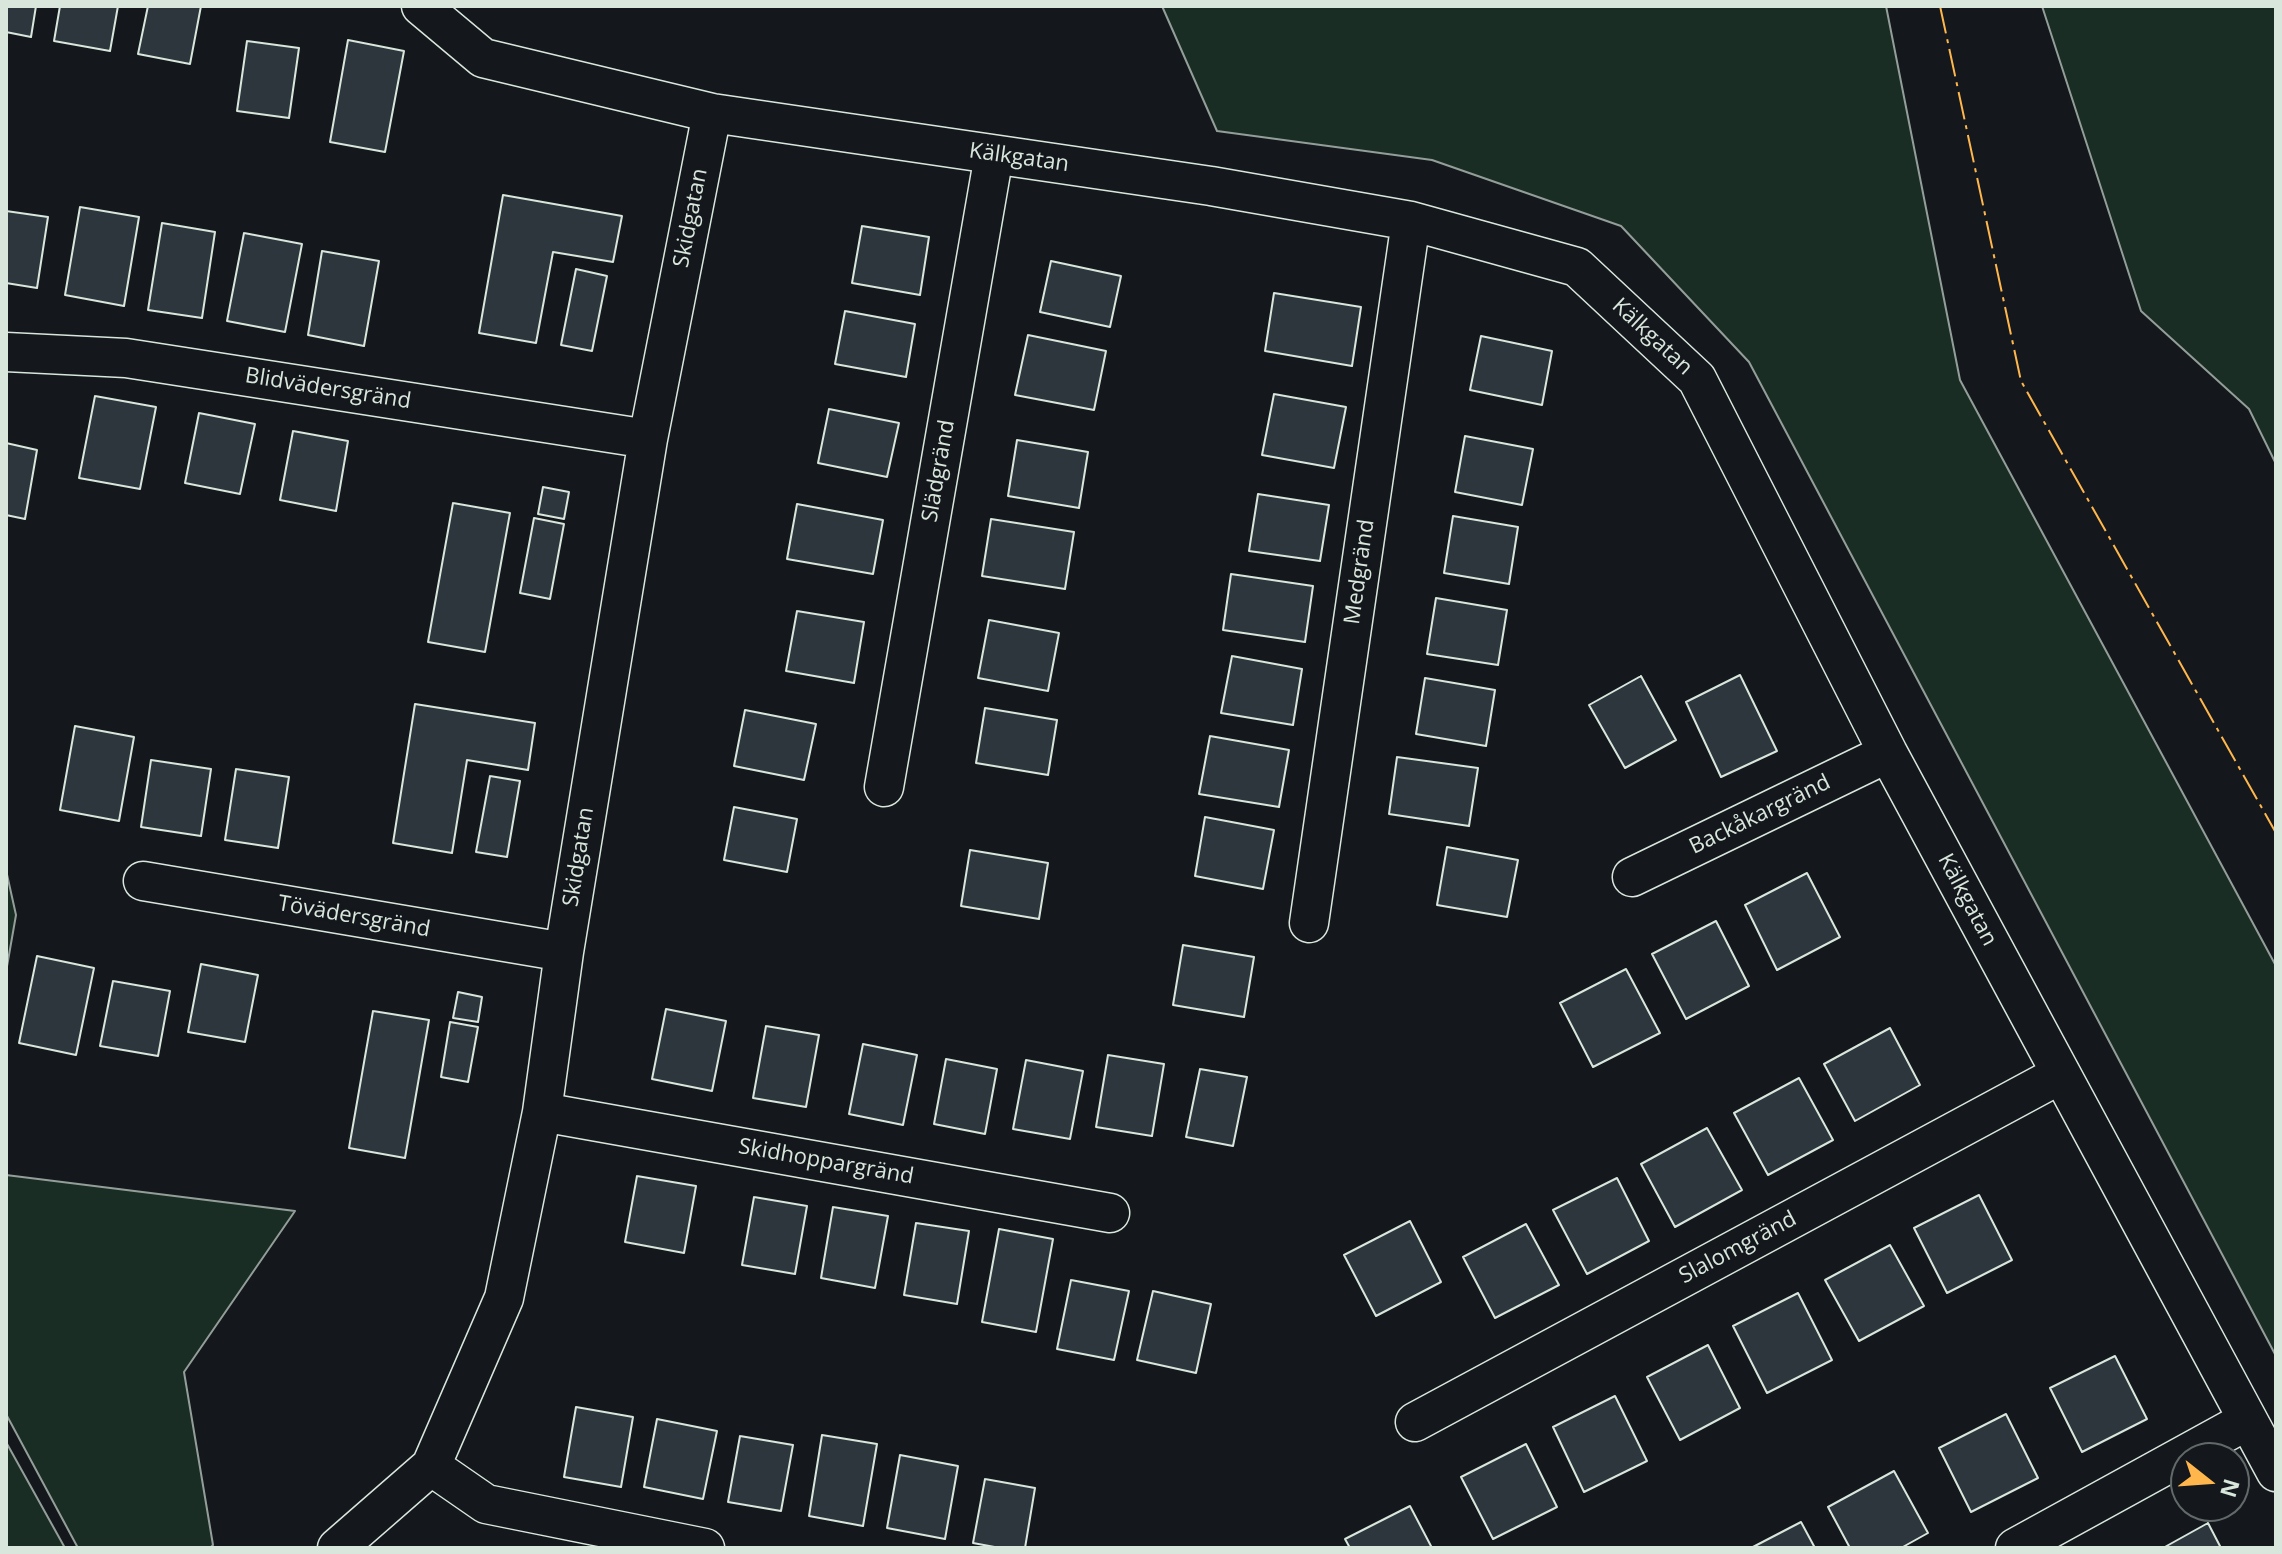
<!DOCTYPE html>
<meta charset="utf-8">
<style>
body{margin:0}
#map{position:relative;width:2282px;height:1554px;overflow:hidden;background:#14181c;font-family:"Open Sans",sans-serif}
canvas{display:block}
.frame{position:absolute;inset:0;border:8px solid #d8e6dc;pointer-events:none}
.north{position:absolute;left:2170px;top:1442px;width:80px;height:80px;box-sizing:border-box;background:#14181c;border:2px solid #626a69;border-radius:50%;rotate:107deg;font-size:22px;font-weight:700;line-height:32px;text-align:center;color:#d8e6dc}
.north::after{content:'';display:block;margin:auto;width:28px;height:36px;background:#ffb74d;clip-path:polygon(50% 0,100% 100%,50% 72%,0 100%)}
</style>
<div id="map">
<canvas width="2282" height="1554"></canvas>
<div class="frame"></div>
<div class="north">N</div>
</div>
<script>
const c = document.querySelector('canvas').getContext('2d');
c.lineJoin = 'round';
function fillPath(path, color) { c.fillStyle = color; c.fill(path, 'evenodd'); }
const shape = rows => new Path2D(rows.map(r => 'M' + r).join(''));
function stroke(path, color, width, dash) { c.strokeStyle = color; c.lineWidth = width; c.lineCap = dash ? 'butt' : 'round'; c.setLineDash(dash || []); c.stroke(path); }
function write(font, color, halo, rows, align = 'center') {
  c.font = font + ' "Open Sans",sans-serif'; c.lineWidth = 6; c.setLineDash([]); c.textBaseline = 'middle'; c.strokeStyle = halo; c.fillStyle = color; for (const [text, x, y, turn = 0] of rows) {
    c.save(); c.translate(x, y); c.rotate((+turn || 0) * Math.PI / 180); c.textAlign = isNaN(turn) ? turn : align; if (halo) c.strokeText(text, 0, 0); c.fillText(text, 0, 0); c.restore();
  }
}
const green = shape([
 [1162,6,1886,6,1960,380,2276,966,2276,1356,1749,362,1621,226,1432,160,1217,131,1162,6],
 [2042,6,2276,6,2276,464,2249,409,2141,311,2042,6],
 [6,870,16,915,6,972,6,870],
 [6,1175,295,1211,184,1372,213,1545,210,1548,78,1548,6,1414,6,1175],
 [6,1442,65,1548,6,1548,6,1442]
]);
fillPath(green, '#1a2d24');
stroke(green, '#939e99', 2);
const building = shape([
 [6,6,36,6,31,37,6,32,6,6],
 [60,6,118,6,110,51,54,41,60,6],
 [148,6,201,6,190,64,138,54,148,6],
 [348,40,404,51,385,152,330,142,348,40],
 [247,41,299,48,289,118,237,111,247,41],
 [503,195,622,216,613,262,553,252,536,343,479,333,503,195],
 [80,207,139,217,124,306,65,295,80,207],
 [6,211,48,217,37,288,6,283,6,211],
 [162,223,215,232,202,318,148,310,162,223],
 [862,226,929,237,920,295,852,283,862,226],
 [244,233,302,244,285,332,227,321,244,233],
 [322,251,379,261,364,346,308,335,322,251],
 [1051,261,1121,276,1110,327,1040,312,1051,261],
 [576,269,607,276,592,351,561,345,576,269],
 [1274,293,1361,307,1352,366,1265,351,1274,293],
 [845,311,915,324,906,377,835,364,845,311],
 [1028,335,1106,351,1094,410,1015,395,1028,335],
 [1481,336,1552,351,1542,405,1470,390,1481,336],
 [1274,394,1346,407,1334,468,1262,455,1274,394],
 [95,396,156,407,140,489,79,478,95,396],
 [829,409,899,423,887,477,818,463,829,409],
 [199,413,255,424,240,494,185,483,199,413],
 [293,431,348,441,336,511,280,500,293,431],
 [1465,436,1533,449,1522,505,1455,492,1465,436],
 [1017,440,1088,452,1079,508,1008,496,1017,440],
 [6,443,37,450,25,519,6,515,6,443],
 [543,487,569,492,564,519,538,514,543,487],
 [1258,494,1329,505,1320,561,1249,551,1258,494],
 [453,503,510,513,485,652,428,642,453,503],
 [797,504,883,520,873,574,787,559,797,504],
 [1453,516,1518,527,1509,584,1444,573,1453,516],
 [534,518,564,524,550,599,520,593,534,518],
 [991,519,1074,532,1065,589,982,576,991,519],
 [1231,574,1313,586,1305,642,1223,630,1231,574],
 [1436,598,1507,610,1498,665,1427,654,1436,598],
 [797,611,864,622,854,683,786,671,797,611],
 [989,620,1059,633,1048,691,978,678,989,620],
 [1232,656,1302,669,1293,725,1221,713,1232,656],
 [1740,675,1777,751,1721,777,1686,702,1740,675],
 [1641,676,1676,740,1625,768,1589,705,1641,676],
 [1425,678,1495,690,1486,746,1416,734,1425,678],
 [415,704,535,723,528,770,467,760,452,853,393,843,415,704],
 [985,708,1057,720,1048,775,976,763,985,708],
 [745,710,816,724,804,780,734,766,745,710],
 [75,726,134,737,119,821,60,810,75,726],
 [1210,736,1289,750,1279,807,1199,794,1210,736],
 [1397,757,1478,768,1469,826,1389,814,1397,757],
 [151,760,211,769,201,836,141,827,151,760],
 [236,769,289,777,278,848,225,840,236,769],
 [490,776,520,781,507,857,476,852,490,776],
 [734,807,797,819,787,872,724,860,734,807],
 [1205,817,1274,830,1263,889,1195,876,1205,817],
 [1447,847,1518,860,1507,917,1437,905,1447,847],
 [970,850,1048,863,1039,919,961,906,970,850],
 [1807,873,1840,937,1777,970,1745,905,1807,873],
 [1716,921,1749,986,1686,1019,1652,954,1716,921],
 [1183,945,1254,957,1244,1017,1173,1005,1183,945],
 [37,956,94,968,76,1055,19,1043,37,956],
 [201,964,258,975,245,1042,188,1032,201,964],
 [1626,969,1660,1033,1593,1067,1560,1003,1626,969],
 [113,981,170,991,158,1056,100,1046,113,981],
 [458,992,482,997,478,1022,453,1018,458,992],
 [666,1009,726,1021,712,1091,652,1079,666,1009],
 [373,1011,429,1020,405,1158,349,1148,373,1011],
 [450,1022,478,1027,468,1082,441,1077,450,1022],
 [766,1026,819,1035,806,1107,753,1098,766,1026],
 [1890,1028,1920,1085,1855,1121,1824,1064,1890,1028],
 [863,1044,917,1055,903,1125,849,1114,863,1044],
 [1108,1055,1164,1064,1152,1136,1096,1127,1108,1055],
 [946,1059,997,1069,985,1134,934,1124,946,1059],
 [1026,1060,1083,1071,1070,1139,1013,1129,1026,1060],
 [1200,1069,1247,1077,1233,1146,1186,1137,1200,1069],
 [1799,1078,1833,1140,1768,1175,1734,1113,1799,1078],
 [1707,1128,1742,1190,1675,1227,1641,1164,1707,1128],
 [637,1176,696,1186,684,1253,625,1242,637,1176],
 [1617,1178,1649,1241,1587,1274,1553,1210,1617,1178],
 [1979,1195,2012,1260,1947,1293,1914,1228,1979,1195],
 [754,1197,807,1206,795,1274,742,1265,754,1197],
 [833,1207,888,1216,875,1288,821,1278,833,1207],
 [1410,1221,1441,1282,1376,1316,1344,1255,1410,1221],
 [916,1223,969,1231,957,1304,904,1295,916,1223],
 [1526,1224,1559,1285,1495,1318,1463,1257,1526,1224],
 [999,1229,1053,1239,1036,1332,982,1322,999,1229],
 [1890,1245,1924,1306,1859,1341,1825,1280,1890,1245],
 [1071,1280,1129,1291,1114,1360,1057,1349,1071,1280],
 [1153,1291,1211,1304,1196,1373,1137,1360,1153,1291],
 [1798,1293,1832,1360,1767,1393,1733,1326,1798,1293],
 [1708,1345,1740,1408,1680,1440,1647,1377,1708,1345],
 [2115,1356,2147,1419,2082,1452,2050,1388,2115,1356],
 [1615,1396,1647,1461,1584,1492,1553,1427,1615,1396],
 [576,1407,633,1417,621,1487,564,1477,576,1407],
 [2006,1414,2038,1478,1971,1512,1939,1448,2006,1414],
 [657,1419,717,1431,703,1499,644,1487,657,1419],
 [822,1435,877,1444,863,1526,809,1516,822,1435],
 [740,1436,793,1445,781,1511,728,1502,740,1436],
 [1526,1444,1557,1507,1493,1539,1461,1477,1526,1444],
 [900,1455,958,1466,945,1539,887,1528,900,1455],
 [1894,1471,1928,1533,1901,1548,1850,1548,1828,1507,1894,1471],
 [985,1479,1035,1488,1025,1548,1000,1548,973,1543,985,1479],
 [1410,1506,1432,1548,1350,1548,1345,1539,1410,1506],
 [1801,1522,1815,1548,1751,1548,1801,1522],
 [2208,1523,2221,1548,2163,1548,2208,1523]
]);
fillPath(building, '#2c363c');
stroke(building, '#d8e6dc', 2);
const street = shape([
 [421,6,483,58,712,113,1211,186,1411,221,1577,267,1697,379,1888,753,2276,1472],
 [6,352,126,358,648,439],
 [884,787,994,155],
 [1632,877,1888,753],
 [143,881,564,952],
 [1309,923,1411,221],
 [542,1112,1110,1213],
 [1415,1422,2061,1074],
 [431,1466,486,1504,705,1548],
 [337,1548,431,1466,504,1298,542,1112,564,952,648,439,712,113],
 [2015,1548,2248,1420]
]);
stroke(street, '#d8e6dc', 41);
stroke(street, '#14181c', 38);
stroke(shape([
 [1940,6,2021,381,2276,833]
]), '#ffb74d', 2, [28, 6, 4, 6]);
write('22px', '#d8e6dc', '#14181c', [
 ["Kälkgatan",1019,158,8],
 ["Skidgatan",691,218,-79],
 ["Kälkgatan",1652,337,43],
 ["Blidvädersgränd",328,389,9],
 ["Slädgränd",939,471,-80],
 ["Medgränd",1360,572,-82],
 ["Backåkargränd",1760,815,-26],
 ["Skidgatan",579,857,-81],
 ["Kälkgatan",1967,900,62],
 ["Tövädersgränd",354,917,10],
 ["Skidhoppargränd",826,1162,10],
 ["Slalomgränd",1738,1248,-28]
]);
</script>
